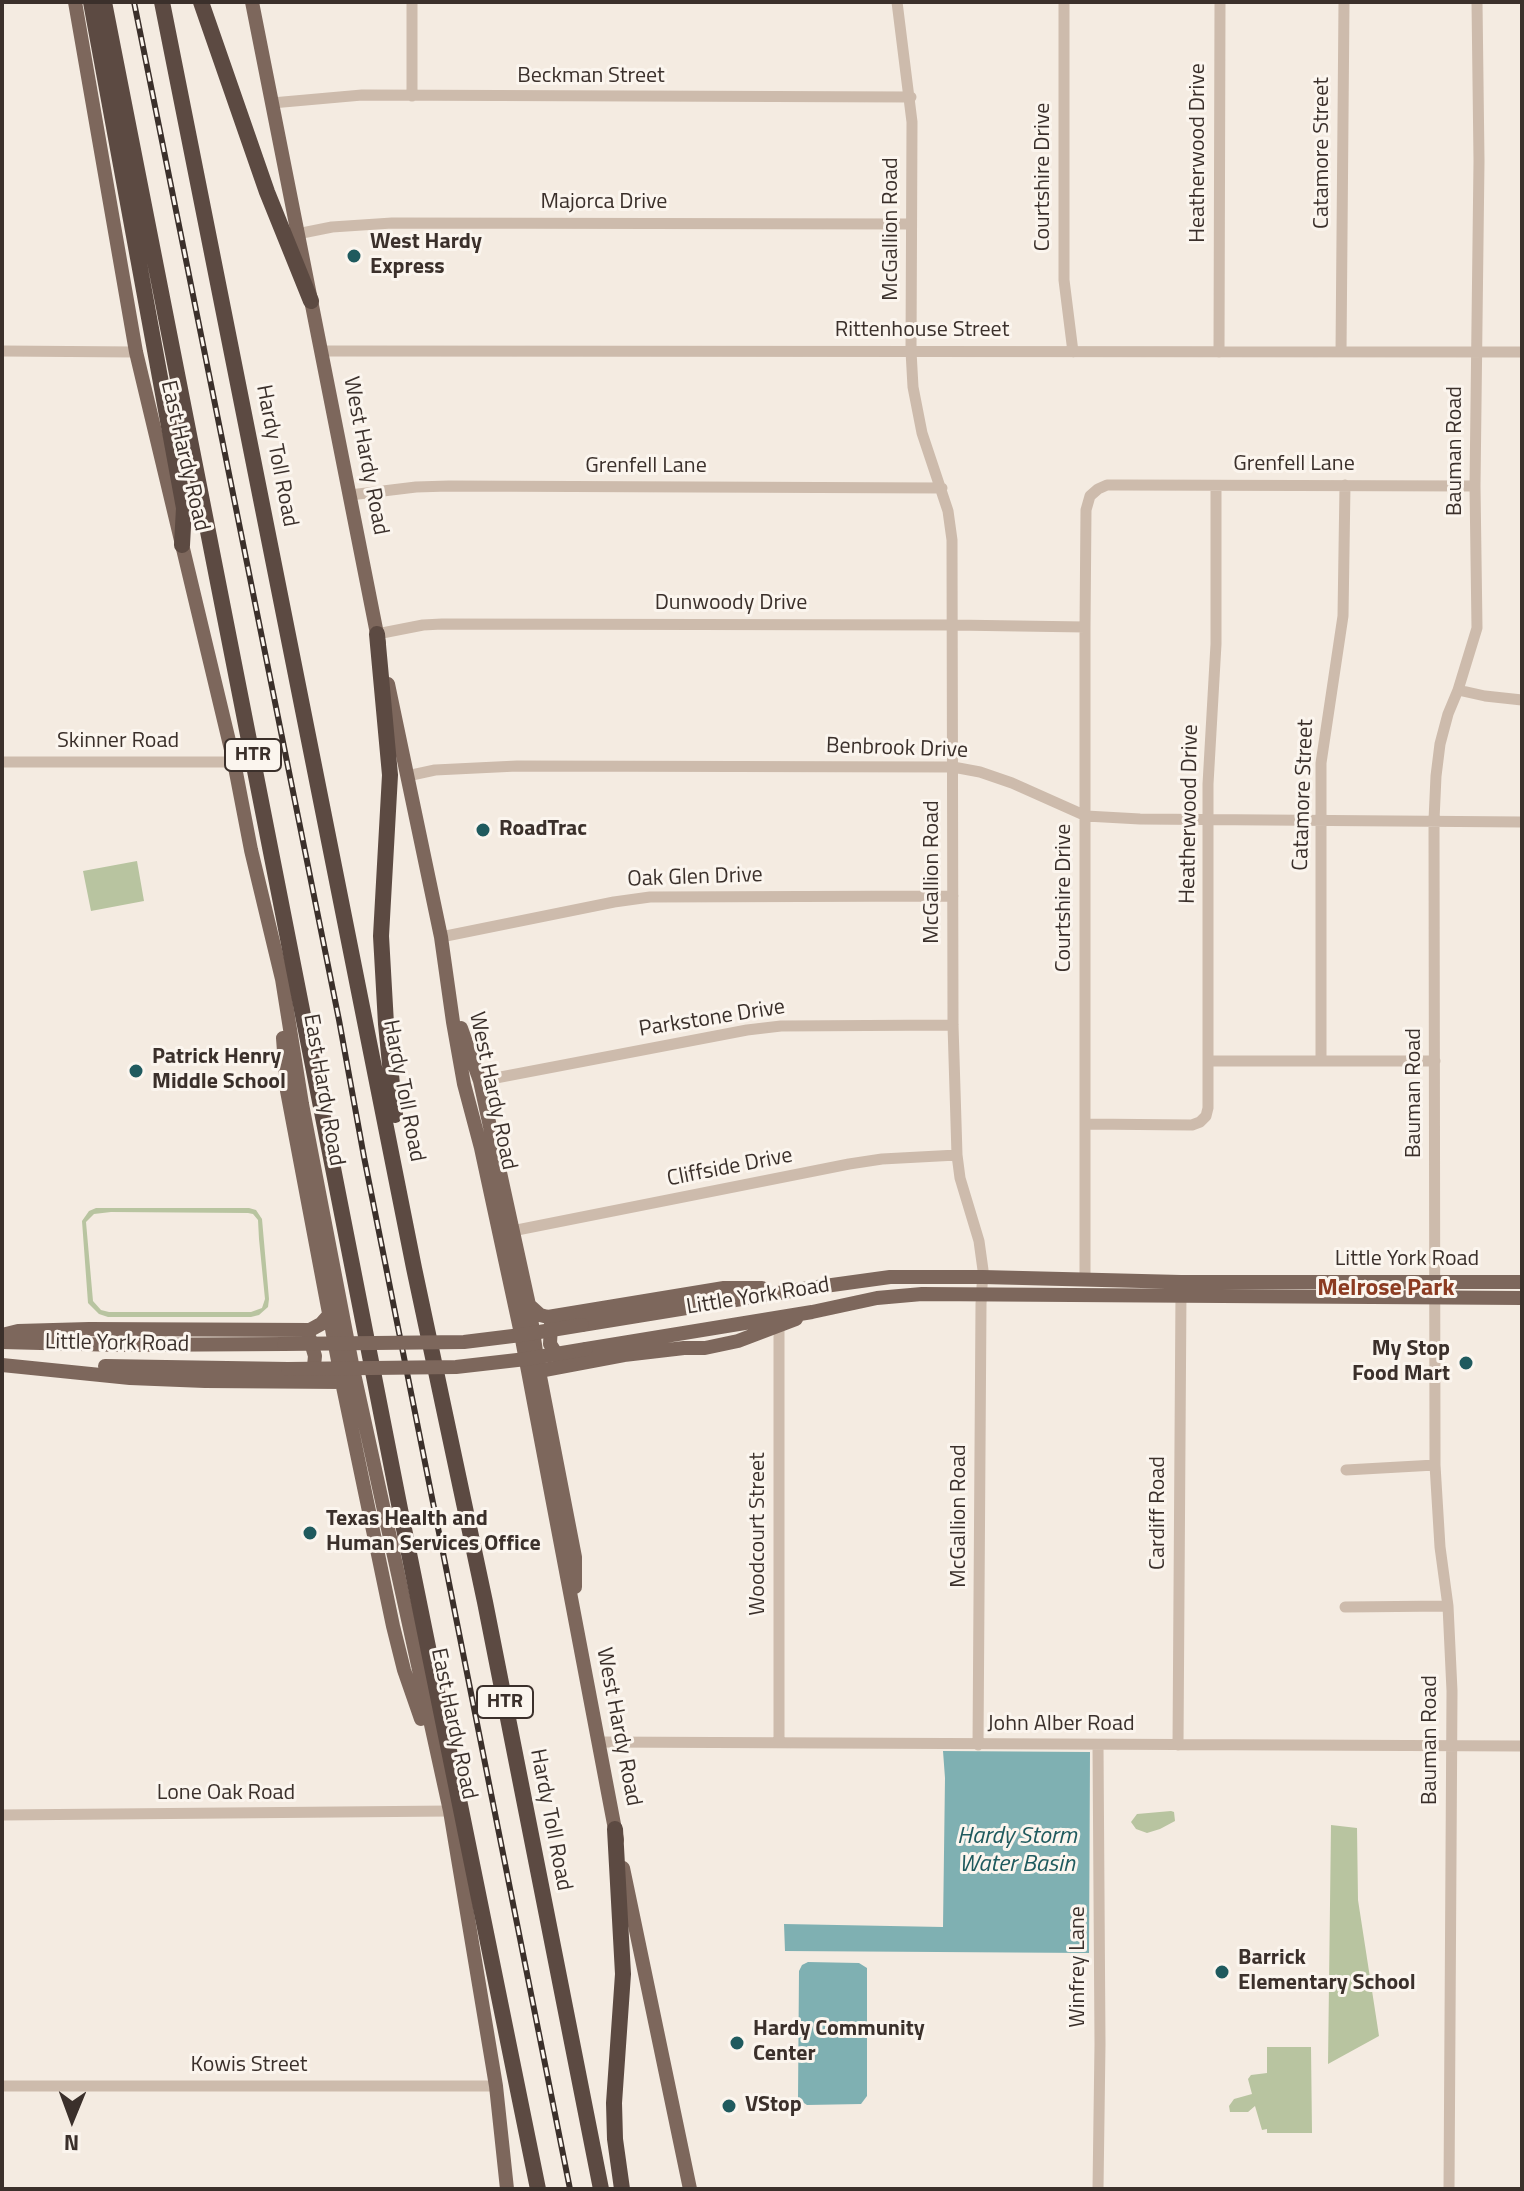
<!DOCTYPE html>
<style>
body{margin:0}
#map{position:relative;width:1524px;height:2191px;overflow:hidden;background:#f4ebe1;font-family:"Titillium Web",sans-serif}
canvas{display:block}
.frame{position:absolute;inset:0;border:4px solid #3b302b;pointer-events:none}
.north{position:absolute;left:32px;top:2079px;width:80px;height:80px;-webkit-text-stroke:6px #fbf5ee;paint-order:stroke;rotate:181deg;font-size:22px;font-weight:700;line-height:32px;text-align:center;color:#3b302b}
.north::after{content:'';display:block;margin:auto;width:28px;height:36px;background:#3b302b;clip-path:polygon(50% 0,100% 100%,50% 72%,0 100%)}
</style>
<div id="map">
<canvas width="1524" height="2191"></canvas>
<div class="frame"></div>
<div class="north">N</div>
</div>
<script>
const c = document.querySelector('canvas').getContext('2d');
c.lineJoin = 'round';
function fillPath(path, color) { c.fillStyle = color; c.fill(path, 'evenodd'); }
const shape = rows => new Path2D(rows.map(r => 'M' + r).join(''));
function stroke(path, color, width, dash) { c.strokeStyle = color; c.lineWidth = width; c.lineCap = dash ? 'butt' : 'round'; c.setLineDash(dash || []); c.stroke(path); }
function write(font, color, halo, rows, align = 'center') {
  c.font = font + ' "Titillium Web",sans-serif'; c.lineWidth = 6; c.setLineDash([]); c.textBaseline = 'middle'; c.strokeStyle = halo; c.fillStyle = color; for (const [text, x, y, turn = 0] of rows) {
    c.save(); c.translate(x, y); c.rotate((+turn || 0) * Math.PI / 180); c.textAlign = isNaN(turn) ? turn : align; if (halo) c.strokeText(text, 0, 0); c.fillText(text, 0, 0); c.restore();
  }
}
fillPath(shape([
 [137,861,144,901,91,911,83,871],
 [96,1208,249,1208,256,1210,262,1219,269,1299,268,1307,259,1315,251,1317,108,1317,99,1314,88,1303,82,1221,89,1211],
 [111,1212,248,1213,253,1214,258,1220,259,1239,265,1299,262,1308,251,1312,109,1312,101,1310,93,1301,86,1222,94,1214],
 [1171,1811,1174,1812,1175,1821,1160,1829,1147,1833,1136,1829,1131,1822,1137,1814],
 [1331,1825,1357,1828,1358,1900,1379,2036,1328,2064],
 [1267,2047,1311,2047,1312,2133,1267,2133,1267,2129,1262,2130,1255,2106,1248,2112,1230,2112,1229,2106,1234,2099,1252,2094,1248,2079,1251,2075,1267,2073]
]), '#b8c4a0');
fillPath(shape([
 [943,1751,1090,1752,1089,1953,785,1951,784,1924,943,1927,945,1778],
 [808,1962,859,1963,867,1968,867,2096,861,2104,807,2105,798,2099,799,1971,802,1965]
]), '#7fb0b2');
stroke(shape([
 [897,2,912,122,911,351,913,387,922,433,948,511,952,540,953,1025,957,1155,960,1178,979,1241,983,1270,981,1304,978,1745],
 [1064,2,1064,280,1073,352],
 [412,96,412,2],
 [272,103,362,95,911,97],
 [297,234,332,227,392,223,911,224],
 [2,351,136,352],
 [321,351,1522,352],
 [1219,352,1220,2],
 [1341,352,1344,2],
 [350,495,416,487,449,486,942,488],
 [377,634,423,625,442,624,953,625,1085,627],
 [1458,690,1485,696,1522,700],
 [2,762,234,762],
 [407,776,435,770,517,766,953,767,980,772,1012,783,1086,816,1140,819,1522,822],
 [441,937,614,902,650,897,953,896],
 [1209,1061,1435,1061],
 [1321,1061,1321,763,1343,616,1345,485],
 [480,1081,747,1030,781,1026,953,1025],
 [1085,1124,1192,1125,1200,1122,1206,1116,1208,1108,1208,784,1216,644,1216,486],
 [512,1231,849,1164,882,1159,957,1155],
 [1085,1279,1085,627,1086,510,1090,496,1098,489,1107,485,1118,485,1475,486],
 [779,1326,779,1743],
 [1346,1470,1435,1465],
 [1345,1607,1448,1606],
 [599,1742,1522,1746],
 [1098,1745,1100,2044,1098,2189],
 [1178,1745,1181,1290],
 [2,1815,450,1811],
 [2,2086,496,2086],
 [1449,2189,1452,1691,1448,1606,1440,1547,1435,1465,1434,820,1436,776,1440,744,1448,714,1458,690,1477,628,1475,486,1479,161,1477,2]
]), '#cdbbac', 11);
stroke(shape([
 [75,2,136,352,234,762,251,850,282,979,302,1104,353,1369,450,1811,496,2086,507,2189],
 [252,2,379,644],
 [388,684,441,937,453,1022,464,1084,481,1148,520,1329,617,1840],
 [461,1028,480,1081,529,1305,539,1371,575,1557,575,1587],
 [283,1038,287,1091,342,1382,393,1626,404,1670,421,1719],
 [529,1305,540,1315,548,1317,724,1288,762,1288],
 [554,1321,551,1324,550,1344,559,1358,565,1359],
 [582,1325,803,1289,890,1277,983,1277,1181,1282,1522,1282],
 [2,1335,18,1331,89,1329,310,1330,321,1324,329,1315],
 [306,1336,310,1339,315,1356,313,1376,309,1378],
 [2,1342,119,1345,284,1344],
 [586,1349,812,1312,877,1298,922,1294,1522,1298],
 [2,1365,130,1378,205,1381,342,1382],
 [105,1366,288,1369],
 [539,1371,624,1355,684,1348,705,1348,738,1341,796,1319],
 [623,1868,690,2189]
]), '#7d675c', 14);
stroke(shape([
 [91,2,184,508,182,545],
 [104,2,400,1509,538,2189],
 [162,2,414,1268,485,1602,601,2189],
 [201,2,267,192,311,301],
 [377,634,390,775,381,936,386,1024,395,1115],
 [615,1829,623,1974,614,2103,615,2139,622,2189]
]), '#5c4a42', 16);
const rail = shape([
 [134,2,339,1020,364,1157,570,2189]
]);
stroke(rail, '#3b302b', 6);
stroke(rail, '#fbf5ee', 3, [9]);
stroke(shape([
 [284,1344,464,1342,521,1335,582,1325],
 [288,1369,456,1367,526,1359,586,1349]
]), '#7d675c', 14);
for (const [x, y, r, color] of [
 [354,256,8,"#1f5a5e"],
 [483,830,8,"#1f5a5e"],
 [136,1071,8,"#1f5a5e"],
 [1466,1363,8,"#1f5a5e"],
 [310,1533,8,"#1f5a5e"],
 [1222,1972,8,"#1f5a5e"],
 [737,2043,8,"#1f5a5e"],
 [729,2106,8,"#1f5a5e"]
]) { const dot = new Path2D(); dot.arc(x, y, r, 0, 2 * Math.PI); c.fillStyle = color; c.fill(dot); stroke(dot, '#fbf5ee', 3); }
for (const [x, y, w] of [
 [253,755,56],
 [505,1702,56]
]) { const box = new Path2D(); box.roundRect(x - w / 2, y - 16, w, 32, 6); c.fillStyle = '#fbf5ee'; c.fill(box); stroke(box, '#3b302b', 2); }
write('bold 20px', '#3b302b', null, [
 ["HTR",253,755],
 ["HTR",505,1702]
]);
write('22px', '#3b302b', '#fbf5ee', [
 ["Beckman Street",591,77],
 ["Heatherwood Drive",1199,153,-90],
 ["Catamore Street",1323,153,-90],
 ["Courtshire Drive",1044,177,-90],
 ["Majorca Drive",604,203],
 ["McGallion Road",892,229,-90],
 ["Rittenhouse Street",922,331],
 ["Bauman Road",1456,451,-90],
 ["East Hardy Road",184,456,77],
 ["Hardy Toll Road",276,456,79],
 ["West Hardy Road",365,456,79],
 ["Grenfell Lane",1294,465],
 ["Grenfell Lane",646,467],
 ["Dunwoody Drive",731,604],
 ["Skinner Road",118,742],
 ["Benbrook Drive",897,749,2],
 ["Catamore Street",1304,795,-88],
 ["Heatherwood Drive",1190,814,-89],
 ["McGallion Road",933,872,-90],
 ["Oak Glen Drive",695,878,-2],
 ["Courtshire Drive",1065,898,-90],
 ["Parkstone Drive",712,1019,-9],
 ["East Hardy Road",323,1090,80],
 ["Hardy Toll Road",403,1091,79],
 ["West Hardy Road",492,1091,78],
 ["Bauman Road",1415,1093,-90],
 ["Cliffside Drive",730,1168,-11],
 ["Little York Road",1407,1260],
 ["Little York Road",758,1297,-9],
 ["Little York Road",117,1344,1],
 ["Cardiff Road",1159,1513,-90],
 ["McGallion Road",960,1516,-90],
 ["Woodcourt Street",759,1534,-90],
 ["East Hardy Road",453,1724,78],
 ["John Alber Road",1061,1725],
 ["West Hardy Road",618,1727,79],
 ["Bauman Road",1431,1740,-90],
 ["Lone Oak Road",226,1794],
 ["Hardy Toll Road",550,1820,79],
 ["Winfrey Lane",1079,1967,-90],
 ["Kowis Street",249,2066]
]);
write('bold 22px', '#3b302b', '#fbf5ee', [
 ["West Hardy",370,243],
 ["Express",370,268],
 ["RoadTrac",499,830],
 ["Patrick Henry",152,1058],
 ["Middle School",152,1083],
 ["My Stop",1450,1350,"right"],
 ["Food Mart",1450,1375,"right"],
 ["Texas Health and",326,1520],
 ["Human Services Office",326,1545],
 ["Barrick",1238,1959],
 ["Elementary School",1238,1984],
 ["Hardy Community",753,2030],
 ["Center",753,2055],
 ["VStop",745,2106]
], 'left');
write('bold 24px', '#8c3b22', '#fbf5ee', [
 ["Melrose Park",1386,1289]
]);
write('italic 24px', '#1f5a5e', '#fbf5ee', [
 ["Hardy Storm",1017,1837],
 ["Water Basin",1017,1865]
]);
</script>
